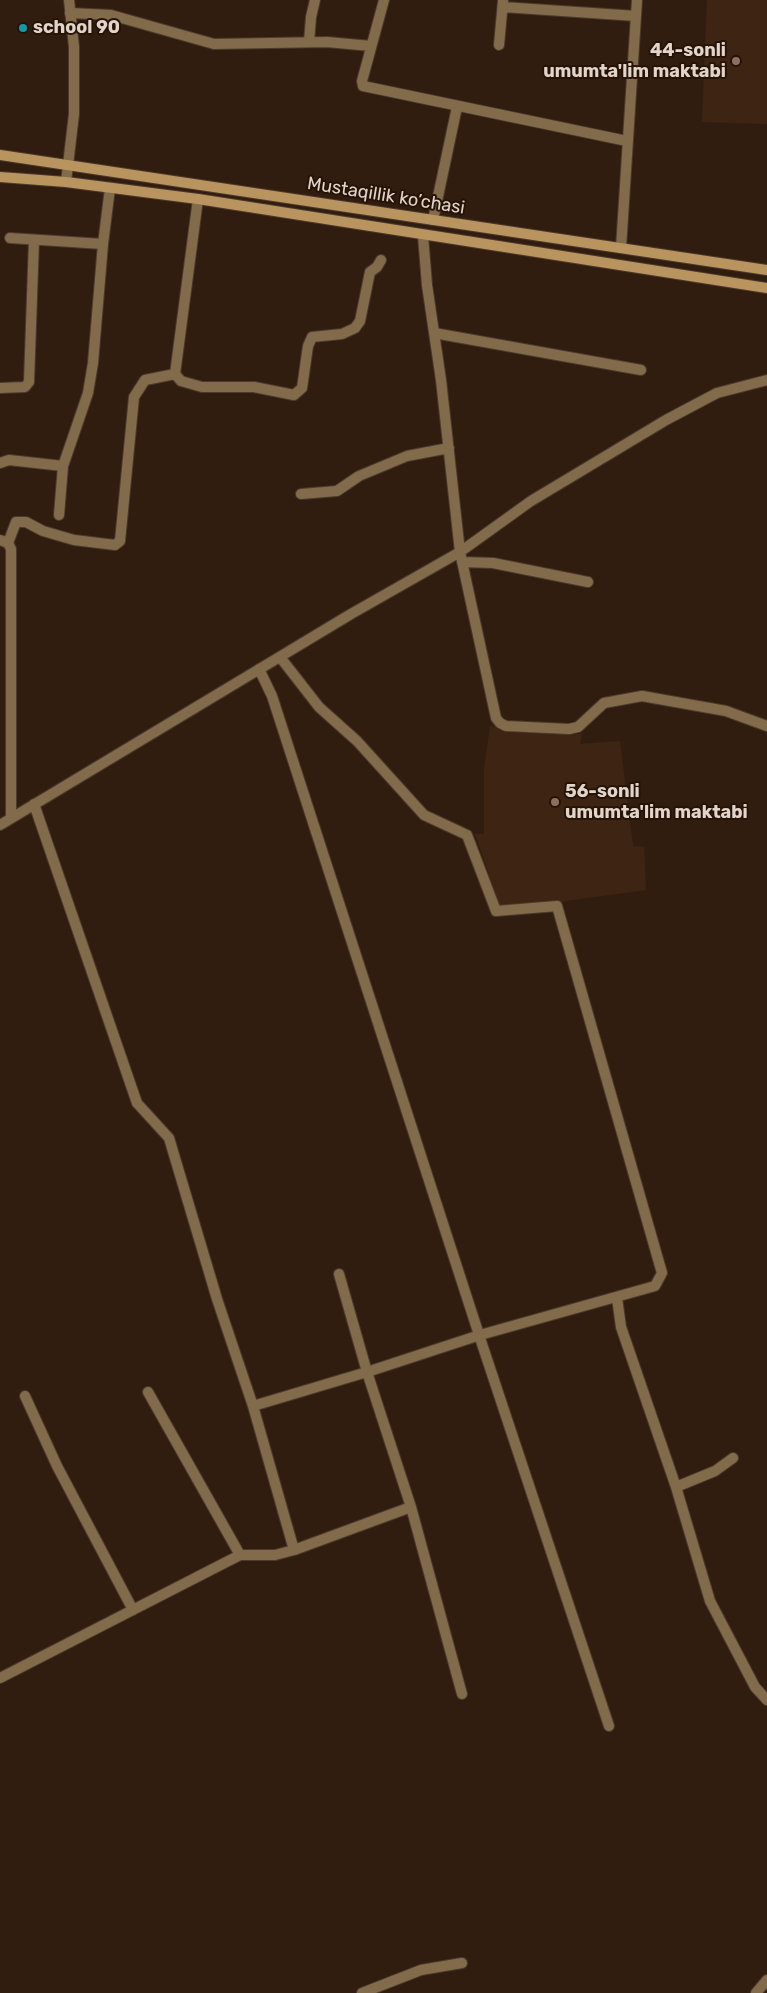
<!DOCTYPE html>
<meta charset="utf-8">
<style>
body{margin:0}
canvas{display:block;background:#311d0f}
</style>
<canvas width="767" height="1993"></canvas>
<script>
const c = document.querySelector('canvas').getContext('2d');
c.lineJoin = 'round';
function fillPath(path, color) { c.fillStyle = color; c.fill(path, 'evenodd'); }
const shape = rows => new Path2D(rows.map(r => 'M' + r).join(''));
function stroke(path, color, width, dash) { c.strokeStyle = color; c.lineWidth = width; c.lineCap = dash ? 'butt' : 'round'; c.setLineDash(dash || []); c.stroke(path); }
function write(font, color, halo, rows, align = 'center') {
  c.font = font + ' Rubik,sans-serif'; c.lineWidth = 4; c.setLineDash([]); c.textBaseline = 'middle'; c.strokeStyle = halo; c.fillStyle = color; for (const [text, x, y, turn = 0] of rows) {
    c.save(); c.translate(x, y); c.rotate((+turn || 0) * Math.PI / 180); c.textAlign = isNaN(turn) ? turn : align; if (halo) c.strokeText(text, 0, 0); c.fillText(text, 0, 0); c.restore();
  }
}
fillPath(shape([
 [707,0,767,0,767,124,702,122],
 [490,726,514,733,582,734,580,744,620,741,633,846,644,847,646,890,551,903,551,900,501,909,475,834,484,834,484,770]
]), '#3e2412');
const minor = shape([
 [384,0,362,81,363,86,627,141],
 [503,7,636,16],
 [70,13,111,15,214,44,327,42,371,46],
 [309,42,311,17,315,0],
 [499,45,503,1],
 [198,199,175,374,181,381,202,387,254,387,294,395,302,388,308,346,312,337,342,334,355,328,360,321,370,272,377,267,381,260],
 [433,220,457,107],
 [423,236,427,285,441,380,460,552,496,718,500,723,506,726,569,729,578,727,604,703,642,696,726,711,767,726],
 [10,238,103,244],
 [621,248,637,0],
 [434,333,641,370],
 [0,388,25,387,29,382,34,240],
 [0,463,9,460,63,466],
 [301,494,337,491,359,476,407,456,449,448],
 [59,515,63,466,88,393,93,363,103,244,110,188],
 [0,540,8,543,11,549,11,818],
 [8,543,16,522,26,522,43,531,74,540,115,545,120,541,134,397,145,380,175,374],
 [462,562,493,563,588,582],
 [280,657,319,707,357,741,424,815,467,835,496,911,557,906,662,1273,655,1286,480,1335,367,1372,339,1274],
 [259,669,272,696,482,1344,609,1726],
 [34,804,137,1103,169,1138,217,1299,253,1406,367,1372,411,1507,462,1694],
 [0,825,351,614,460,552,531,501,666,420,717,393,767,380],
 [617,1298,621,1327,676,1487,710,1601,755,1687,767,1700],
 [148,1392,240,1555,275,1555,294,1550,411,1507],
 [25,1396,57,1466,133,1610],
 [253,1406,294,1550],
 [676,1487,715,1471,733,1458],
 [0,1678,240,1555],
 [362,1993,421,1970,462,1963],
 [756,1993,767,1980]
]);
const tertiary = shape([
 [66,182,74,114,74,47,69,0]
]);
const secondary = shape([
 [0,155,767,270],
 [0,177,66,182,198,199,767,288]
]);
stroke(minor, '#4d3a2d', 12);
stroke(tertiary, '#4d3a2d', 12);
stroke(secondary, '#4d3a2d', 12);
stroke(minor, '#826b4b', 10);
stroke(tertiary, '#826b4b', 10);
stroke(secondary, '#ba945f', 10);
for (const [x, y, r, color] of [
 [23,28,5,"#0f9aa8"],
 [736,61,5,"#8d6e63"],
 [555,802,5,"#8d6e63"]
]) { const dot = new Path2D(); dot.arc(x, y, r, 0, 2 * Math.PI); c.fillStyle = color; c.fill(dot); stroke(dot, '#261306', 2); }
write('bold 18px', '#e1d4cb', '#261306', [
 ["school 90",33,28],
 ["44-sonli",726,51,"right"],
 ["umumta'lim maktabi",726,72,"right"],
 ["56-sonli",565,792],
 ["umumta'lim maktabi",565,813]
], 'left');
write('18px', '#e1d4cb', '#261306', [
 ["Mustaqillik ko’chasi",386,196,9]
]);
</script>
